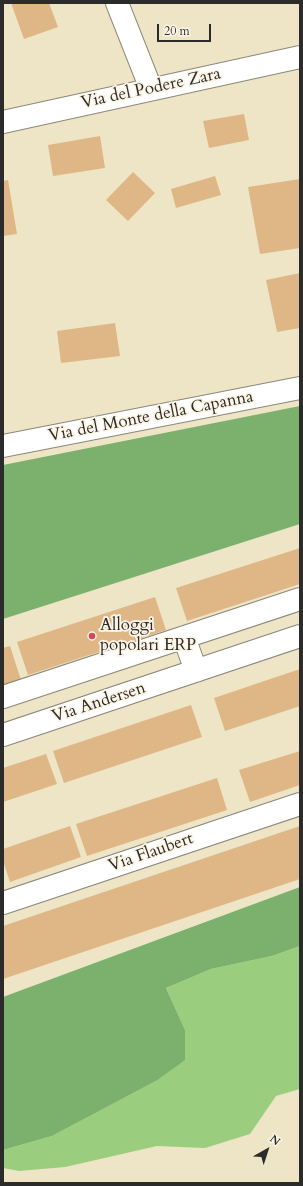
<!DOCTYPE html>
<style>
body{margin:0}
#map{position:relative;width:303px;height:1186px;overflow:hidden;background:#ede5c5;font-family:Cardo,serif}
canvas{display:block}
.frame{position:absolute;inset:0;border:4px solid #2b2b2b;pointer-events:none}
.north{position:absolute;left:247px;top:1130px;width:40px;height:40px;-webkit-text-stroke:3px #fcf5e5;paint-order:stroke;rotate:39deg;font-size:11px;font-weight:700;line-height:16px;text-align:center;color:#2b2b2b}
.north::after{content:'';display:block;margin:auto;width:14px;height:18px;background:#2b2b2b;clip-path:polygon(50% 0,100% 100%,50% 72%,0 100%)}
.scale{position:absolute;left:157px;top:24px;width:54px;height:18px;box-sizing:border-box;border:2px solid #2b2b2b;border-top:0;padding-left:5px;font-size:12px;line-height:14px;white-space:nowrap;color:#2b2b2b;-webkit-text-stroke:3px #fcf5e5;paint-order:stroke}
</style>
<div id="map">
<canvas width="303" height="1186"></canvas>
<div class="frame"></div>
<div class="north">N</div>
<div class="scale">20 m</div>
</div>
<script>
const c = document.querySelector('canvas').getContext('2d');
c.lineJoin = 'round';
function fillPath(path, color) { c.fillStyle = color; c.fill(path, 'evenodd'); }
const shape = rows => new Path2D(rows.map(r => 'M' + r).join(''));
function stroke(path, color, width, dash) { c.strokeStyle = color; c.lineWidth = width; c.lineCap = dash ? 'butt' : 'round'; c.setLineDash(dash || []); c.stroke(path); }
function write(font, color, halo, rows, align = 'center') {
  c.font = font + ' Cardo,serif'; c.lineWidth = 3.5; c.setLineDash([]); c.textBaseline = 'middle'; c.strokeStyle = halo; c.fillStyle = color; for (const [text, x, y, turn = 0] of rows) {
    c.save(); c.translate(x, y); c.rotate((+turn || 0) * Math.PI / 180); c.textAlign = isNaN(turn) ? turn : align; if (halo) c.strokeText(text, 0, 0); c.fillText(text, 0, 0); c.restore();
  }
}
fillPath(shape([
 [300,946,300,1089,276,1096,250,1134,205,1148,157,1146,65,1167,19,1171,3,1168,3,1150,52,1136,156,1081,185,1030,166,988,211,969,272,956]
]), '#9ace7e');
fillPath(shape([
 [300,406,300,524,3,619,3,465],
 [300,887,300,946,272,956,211,969,166,988,185,1030,185,1060,156,1081,52,1136,3,1150,3,997]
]), '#7bb16d');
fillPath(shape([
 [11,3,49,3,58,27,24,39],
 [244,114,249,140,209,148,203,121],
 [100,136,105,168,53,176,48,145],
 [133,172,155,193,128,221,106,200],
 [215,176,221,195,176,208,171,189],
 [300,179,300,248,260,254,248,187],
 [8,180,17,234,3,236,3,181],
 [300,273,300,328,277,332,266,280],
 [115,323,120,356,61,363,57,331],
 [300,548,300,584,187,621,176,588],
 [155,597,166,630,28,675,17,642],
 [10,646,21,680,3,685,3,648],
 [300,669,300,706,225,731,214,698],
 [191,705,202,737,64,783,53,751],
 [300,751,300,785,250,802,239,770],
 [46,754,57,784,3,802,3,768],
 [217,778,227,810,87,856,76,824],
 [70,826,81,857,10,882,3,861,3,849],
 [300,826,300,879,3,979,3,926]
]), '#dfb786');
const minor = shape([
 [117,3,151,89],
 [3,122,300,57],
 [3,446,300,388],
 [184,637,196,671],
 [3,697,300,599],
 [3,735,300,636],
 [3,903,300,804]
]);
stroke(minor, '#8c8878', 24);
stroke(minor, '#fff', 22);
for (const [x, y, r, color] of [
 [92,636,4,"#d1495b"]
]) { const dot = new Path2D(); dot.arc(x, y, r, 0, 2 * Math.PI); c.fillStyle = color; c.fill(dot); stroke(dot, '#fcf5e5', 1.5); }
write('17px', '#2b2b2b', '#fcf5e5', [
 ["Via del Podere Zara",151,89,-12],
 ["Via del Monte della Capanna",151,417,-11],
 ["Via Andersen",99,703,-18],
 ["Via Flaubert",151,853,-19]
]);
write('17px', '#2b2b2b', '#fcf5e5', [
 ["Alloggi",100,626],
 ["popolari ERP",100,646]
], 'left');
</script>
